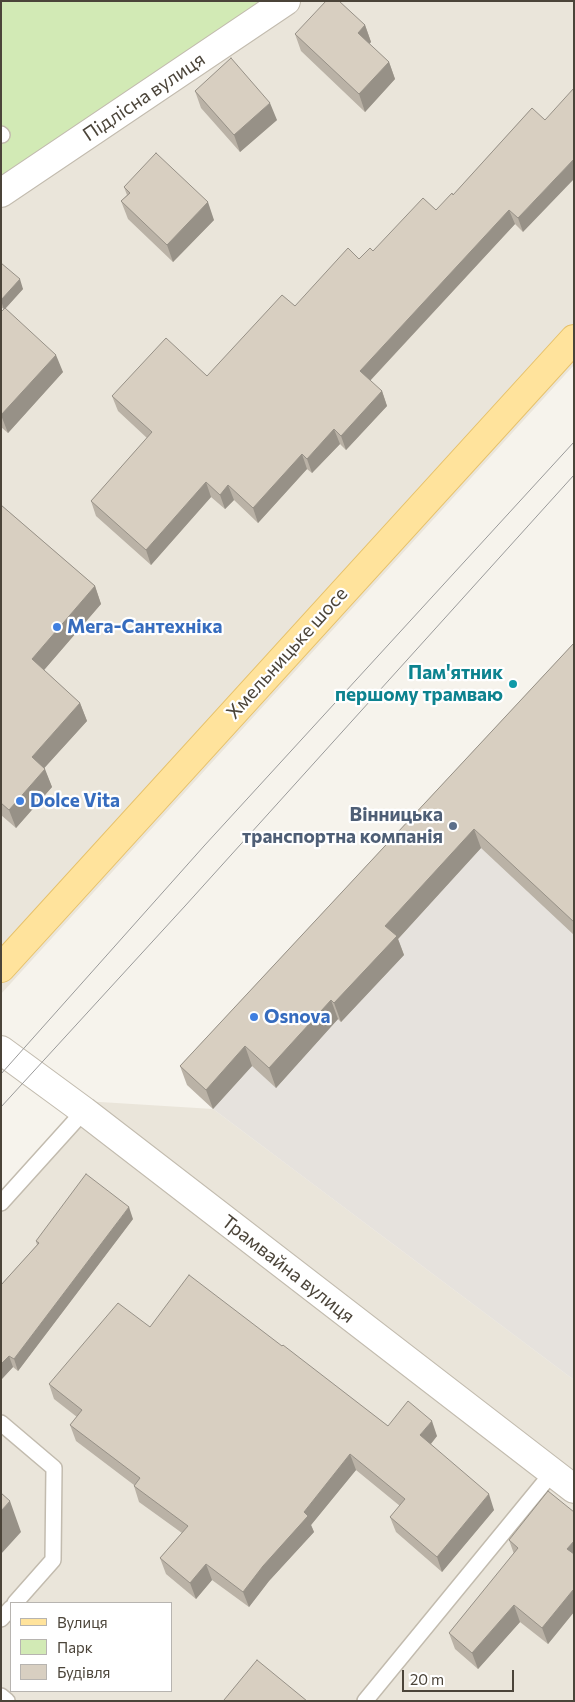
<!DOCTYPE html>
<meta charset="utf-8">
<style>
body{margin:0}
#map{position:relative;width:575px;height:1702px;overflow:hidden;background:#f6f3ec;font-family:Commissioner,sans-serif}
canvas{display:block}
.frame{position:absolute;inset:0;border:2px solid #4b4439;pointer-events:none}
.legend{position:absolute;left:10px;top:1602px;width:162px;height:90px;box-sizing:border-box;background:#fff;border:1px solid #b7b4b0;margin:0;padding:6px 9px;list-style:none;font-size:15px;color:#4b4439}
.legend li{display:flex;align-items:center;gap:10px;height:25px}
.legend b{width:25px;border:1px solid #b7b4b0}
.scale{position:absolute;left:402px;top:1670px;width:112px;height:22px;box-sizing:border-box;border:2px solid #4b4439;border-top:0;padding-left:6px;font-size:15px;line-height:18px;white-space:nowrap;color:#4b4439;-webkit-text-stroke:4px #fff;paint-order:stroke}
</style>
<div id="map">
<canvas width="575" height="1702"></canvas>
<div class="frame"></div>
<ul class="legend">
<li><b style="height:6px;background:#ffe39c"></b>Вулиця</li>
<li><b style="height:14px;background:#d2eab5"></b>Парк</li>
<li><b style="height:14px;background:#d8cfc1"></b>Будівля</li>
</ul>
<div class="scale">20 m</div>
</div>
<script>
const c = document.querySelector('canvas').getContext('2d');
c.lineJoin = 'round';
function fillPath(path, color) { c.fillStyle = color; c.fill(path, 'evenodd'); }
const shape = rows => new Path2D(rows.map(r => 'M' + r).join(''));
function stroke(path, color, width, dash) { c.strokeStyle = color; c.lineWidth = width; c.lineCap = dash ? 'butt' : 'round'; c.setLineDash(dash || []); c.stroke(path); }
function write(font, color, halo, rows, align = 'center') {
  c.font = font + ' Commissioner,sans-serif'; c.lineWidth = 4.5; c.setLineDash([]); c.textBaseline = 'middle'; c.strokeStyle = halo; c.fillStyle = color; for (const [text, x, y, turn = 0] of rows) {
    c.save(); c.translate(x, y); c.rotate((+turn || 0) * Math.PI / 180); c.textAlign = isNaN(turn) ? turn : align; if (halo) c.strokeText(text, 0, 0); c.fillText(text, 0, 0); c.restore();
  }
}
fillPath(shape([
 [286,1,574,1,574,365,1,994,1,193],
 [84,1101,213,1109,574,1380,574,1701,1,1701,1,1194],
 [11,1603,171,1603,171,1691,11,1691]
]), '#eae5da');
fillPath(shape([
 [574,669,574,1380,213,1109]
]), '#e6e2dd');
fillPath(shape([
 [1,1,286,1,1,193]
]), '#d2eab5');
const service = shape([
 [1,134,2,135],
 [1,1203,84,1111],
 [1,1423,54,1468,53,1560,15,1603],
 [1,1619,11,1608],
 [1,1696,7,1701],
 [365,1701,552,1473]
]);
const minor = shape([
 [1,193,286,1],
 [1,1050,84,1111,574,1489]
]);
const primary = shape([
 [1,968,574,339]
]);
stroke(service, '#c2bbae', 18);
stroke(minor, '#c2bbae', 30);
stroke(primary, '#e6c16a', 30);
stroke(service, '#fff', 15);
stroke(minor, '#fff', 28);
stroke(primary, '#ffe39c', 28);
stroke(shape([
 [1,1074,204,846,574,442],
 [1,1107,185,906,574,475]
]), '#9a9a9a', 1);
fillPath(shape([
 [365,25,371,42,369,44,389,62,395,79,365,112,301,51,295,34],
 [195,91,277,120,240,152,201,108],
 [532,108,523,232,515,224,370,381,382,391,387,406,346,450,340,444,312,473,307,469,258,523,234,500,225,509,211,497,151,565,96,516,91,501,147,438,118,411,112,396,207,376,295,306,359,259,373,251,436,210,453,195],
 [124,187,214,220,173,262,128,219,121,201,127,195],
 [1,263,23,289,5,309,63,372,8,433,1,427,1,312,4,309,1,307],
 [1,505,95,586,101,604,44,670,80,703,87,721,44,768,52,787,16,828,1,815],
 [574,643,574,935,481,848,398,939,404,955,341,1022,338,1019,276,1088,252,1066,213,1109,187,1085,180,1066],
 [133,1219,18,1371,13,1367,1,1380,1,1285,37,1245,36,1241],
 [150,1327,282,1346,388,1426,437,1436,431,1444,494,1510,442,1572,396,1532,390,1517,400,1506,356,1470,311,1525,314,1532,269,1581,249,1607,212,1580,196,1599,166,1574,160,1558,182,1533,139,1502,134,1486,134,1485,76,1441,70,1425,77,1417,54,1399,49,1384],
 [574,1512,574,1612,548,1644,520,1622,478,1669,455,1649,449,1633,514,1554,509,1540]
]), '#bab2a6');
fillPath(shape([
 [365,25,371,42,364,50,358,33],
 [389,62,395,79,365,112,359,94],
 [270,103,277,120,240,152,234,135],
 [574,159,574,179,523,232,518,218],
 [208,202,214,220,173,262,167,245],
 [509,210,515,224,365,386,360,371],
 [20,279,23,289,4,310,1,300],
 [56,355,63,372,8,433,1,415],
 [382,391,387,406,346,450,341,436],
 [334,429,340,444,312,473,307,459],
 [302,454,307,469,258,523,253,508],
 [206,482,211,497,151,565,146,550],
 [228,485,234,500,225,509,220,495],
 [95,586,101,604,38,677,32,659],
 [80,703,87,721,38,775,32,757],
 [45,769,52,787,16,828,9,810],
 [474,829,481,848,398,939,404,955,341,1022,334,1003,385,926],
 [331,1000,338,1019,276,1088,269,1068],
 [245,1046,252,1066,213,1109,206,1090],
 [129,1207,133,1219,18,1371,14,1359],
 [9,1356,13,1367,1,1380,1,1364],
 [432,1421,437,1436,425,1451,420,1435],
 [350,1454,356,1470,311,1525,314,1532,269,1581,249,1607,243,1592,304,1512],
 [489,1494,494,1510,442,1572,437,1557],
 [10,1501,21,1532,1,1554,1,1511],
 [574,1541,574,1565,567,1549],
 [206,1564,212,1580,196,1599,190,1583],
 [573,1590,574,1593,574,1612,548,1644,542,1628],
 [514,1605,520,1622,478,1669,472,1653]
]), '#979187');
const building = shape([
 [326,1,339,1,365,25,358,33,389,62,359,94,295,34,326,1],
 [231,58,270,103,234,135,195,91,231,58],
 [574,88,574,159,518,218,509,210,360,371,382,391,341,436,334,429,307,459,302,454,253,508,228,485,220,495,206,482,146,550,91,501,152,432,112,396,166,338,207,376,282,295,295,306,348,248,359,259,370,248,373,251,423,198,436,210,452,193,453,195,532,108,545,120,574,88],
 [156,153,208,202,167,245,121,201,130,193,124,187,156,153],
 [1,263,20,279,1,300,1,263],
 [5,308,56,355,1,415,1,312,5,308],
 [1,505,95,586,32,659,80,703,32,757,45,769,9,810,1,803,1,505],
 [574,643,574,922,474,829,385,926,397,936,334,1003,331,1000,269,1068,245,1046,206,1090,180,1066,574,643],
 [86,1174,129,1207,14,1359,9,1356,1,1364,1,1285,39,1243,36,1241,86,1174],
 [189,1275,282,1346,283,1345,388,1426,408,1401,432,1421,420,1435,489,1494,437,1557,390,1517,405,1499,350,1454,304,1512,308,1516,263,1566,243,1592,206,1564,190,1583,160,1558,188,1526,134,1486,140,1478,70,1425,82,1410,49,1384,118,1303,150,1327,189,1275],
 [548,1491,574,1512,574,1541,567,1549,574,1554,574,1591,573,1590,542,1628,514,1605,472,1653,449,1633,518,1548,509,1540,548,1491],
 [1,1493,10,1501,1,1511,1,1493],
 [257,1660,307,1701,225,1701,224,1700,257,1660]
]);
fillPath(building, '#d8cfc1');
stroke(building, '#979187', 1);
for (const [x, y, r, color] of [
 [57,627,5,"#3f7fe0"],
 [513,684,5,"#0f9aa8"],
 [20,801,5,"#3f7fe0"],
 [453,826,5,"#5c6f8a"],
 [254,1017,5,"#3f7fe0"]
]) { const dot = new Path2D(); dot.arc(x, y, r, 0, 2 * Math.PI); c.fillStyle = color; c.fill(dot); stroke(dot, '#fff', 2); }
write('19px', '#4b4439', '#fff', [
 ["Підлісна вулиця",144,97,-34],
 ["Хмельницьке шосе",287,653,-48],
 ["Трамвайна вулиця",288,1269,38]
]);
write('bold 19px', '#366cbe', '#fff', [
 ["Мега-Сантехніка",67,627],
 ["Dolce Vita",30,801],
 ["Osnova",264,1017]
], 'left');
write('bold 19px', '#0d838f', '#fff', [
 ["Пам'ятник",503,673],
 ["першому трамваю",503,695]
], 'right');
write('bold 19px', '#4e5e75', '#fff', [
 ["Вінницька",443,815],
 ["транспортна компанія",443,837]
], 'right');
</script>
